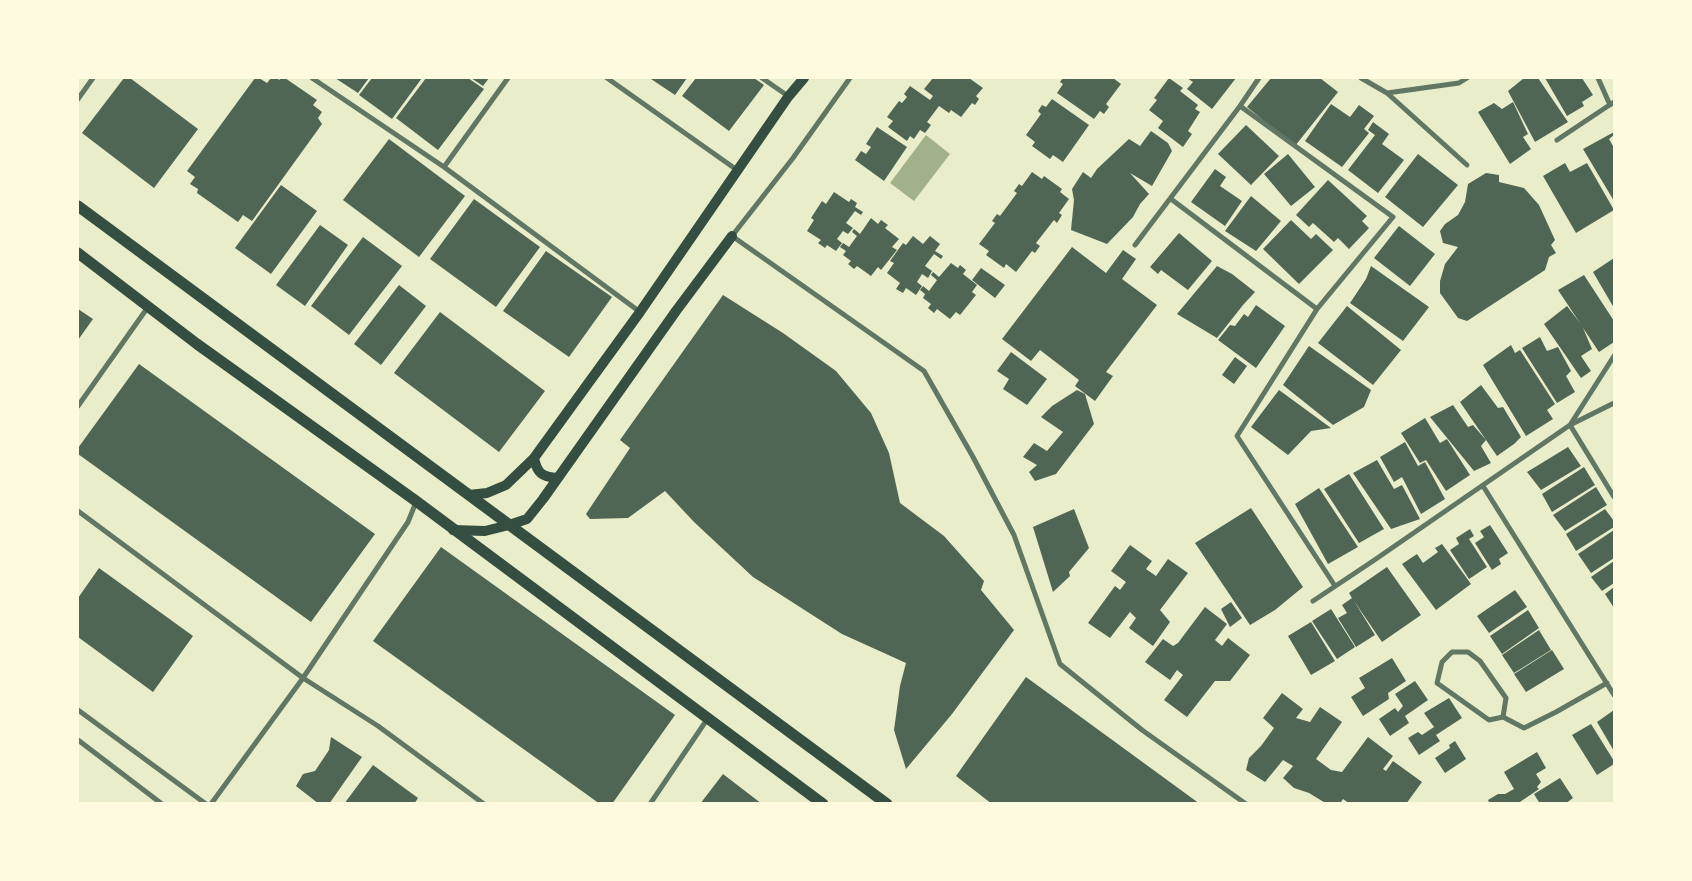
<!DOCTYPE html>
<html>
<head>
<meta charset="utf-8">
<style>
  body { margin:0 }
  #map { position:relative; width:1692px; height:881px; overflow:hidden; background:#e9edc9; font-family:Poppins,sans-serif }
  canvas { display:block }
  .frame { position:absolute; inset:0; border:79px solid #fefae0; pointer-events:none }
</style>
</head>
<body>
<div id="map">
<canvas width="1692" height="881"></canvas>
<div class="frame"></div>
</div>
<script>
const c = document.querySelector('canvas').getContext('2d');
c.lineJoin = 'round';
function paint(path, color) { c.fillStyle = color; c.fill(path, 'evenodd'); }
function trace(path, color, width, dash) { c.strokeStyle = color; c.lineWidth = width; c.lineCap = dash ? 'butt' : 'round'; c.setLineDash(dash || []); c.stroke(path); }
paint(new Path2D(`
  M926 135 950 154 914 201 890 183Z`), '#a3b18a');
paint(new Path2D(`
  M124 78H130L198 129 154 188 82 133Z
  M255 78H259L267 83 271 78H277L279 80 281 78H285L317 100 313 105 322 112 318 118 322 124 252 221 243 215 238 222 197 193 198 189 190 184 195 177 187 171Z
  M335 78H369L358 93Z
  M372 78H422L392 119 359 95Z
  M426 78H468L484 89 438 150 396 118Z
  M471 78H489L483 86Z
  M652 78H687L675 95 651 79Z
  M696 78H754L764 85 729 131 682 96Z
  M933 78H969L983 88 976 96 979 99 975 105 972 103 961 117 951 110 949 113 939 106 927 122 931 125 925 133 920 130 914 139 910 136 907 141 888 127 893 121 887 117 899 101 902 103 907 97 904 94 910 86 930 100 933 96 924 89Z
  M1063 78H1113L1121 84 1106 104 1109 107 1104 114 1100 111 1094 119 1057 93 1063 84 1060 82Z
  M1169 78 1183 88 1180 91 1198 105 1195 109 1200 112 1188 131 1192 134 1183 147 1158 128 1163 121 1149 110 1157 100 1154 98Z
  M1187 78H1236L1212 109 1187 89 1193 82Z
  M1271 78H1320L1338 92 1295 146 1247 107Z
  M1524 78H1538L1568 122 1535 142 1508 91Z
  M1545 78H1582L1593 95 1582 102 1584 106 1567 116Z
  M1052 99 1089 125 1063 162 1053 155 1050 159 1032 146 1035 142 1026 135 1041 114 1038 111 1042 105 1046 107Z
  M1513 102 1528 134 1523 137 1531 149 1510 164 1478 112 1494 103 1502 109Z
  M1331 104 1350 117 1359 105 1374 116 1364 129 1369 133 1342 167 1305 141Z
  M1373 122 1389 134 1382 144 1404 160 1378 193 1348 170 1375 135 1368 130Z
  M1246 125 1279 156 1251 185 1218 154Z
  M877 127 907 147 884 181 855 160 861 151 866 154 871 147 866 144Z
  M1151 131 1168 143 1172 151 1152 186 1130 173 1149 194 1140 204 1133 217 1107 244 1071 230 1074 200 1072 189 1083 172 1091 178 1097 169 1129 139 1140 146Z
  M1614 132V135L1609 139 1613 146 1614 144V201L1583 149Z
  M389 139 465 196 419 257 343 200Z
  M1288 154 1315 187 1291 206 1264 174Z
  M1418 154 1458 185 1423 227 1385 197Z
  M1565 163 1570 172 1587 163 1614 210 1576 233 1543 176Z
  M1215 169 1226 177 1220 186 1242 201 1225 226 1191 202Z
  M1032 172 1042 179 1044 176 1062 189 1060 192 1069 199 1059 213 1062 215 1057 223 1054 220 1036 243 1040 246 1035 253 1032 251 1016 272 1006 264 1004 268 986 255 989 251 979 244 995 223 992 221 997 214 1000 216 1017 193 1014 191 1019 184 1022 186Z
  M1486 173 1499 175V182L1524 188 1539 205 1555 240 1551 245 1556 253 1549 257 1545 270 1467 321 1458 318 1440 293V281L1445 264 1458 247 1443 243 1440 231 1445 224 1458 215 1465 202 1468 184Z
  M1328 180 1367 216 1362 221 1369 228 1349 249 1338 238 1334 242 1313 223 1309 227 1296 215Z
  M281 185 317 211 271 274 235 248Z
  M834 192 849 202 851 199 857 203 855 207 863 212 861 215 855 211 846 223 853 228 848 234 843 231 837 239 842 243 836 251 827 245 825 248 818 243 821 240 807 231 814 220 811 218 822 201 826 204Z
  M1251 196 1281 221 1256 251 1225 231Z
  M474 199 540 247 496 307 430 259Z
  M871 218 878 224 881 220 888 225 885 228 899 239 892 247 897 250 881 270 878 267 871 276 857 266 854 269 848 264 851 261 843 255 846 251 840 247 843 243 849 247 857 236 852 232 854 229 860 234Z
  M1291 220 1311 239 1316 234 1333 250 1299 284 1263 249Z
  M320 225 348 245 305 306 276 285Z
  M1399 226 1435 254 1410 286 1374 258Z
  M1179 233 1212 261 1188 290 1161 270 1158 274 1150 267Z
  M913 236 923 244 930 236 940 244 935 251 943 256 941 259 934 254 925 266 932 271 928 278 922 274 917 282 922 286 916 295 906 288 903 293 896 289 900 283 887 273 894 263 890 261 903 243 906 245Z
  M363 237 402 266 349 335 311 306Z
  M1072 247 1106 273 1123 250 1136 259 1122 279 1157 305 1106 372 1113 376 1095 401 1075 386 1079 380 1040 350 1031 361 1002 339Z
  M546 251 612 297 569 357 503 311Z
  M1614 258V308L1593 272Z
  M951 263 958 268 960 265 966 270 963 274 977 285 972 292 976 295 960 315 956 312 950 319 937 309 934 313 928 308 931 304 923 298 925 294 920 290 923 286 929 291 937 280 931 275 933 272 939 277Z
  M1217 266 1232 274 1255 292 1243 305 1217 338 1177 314Z
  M1371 266 1429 307 1403 341 1350 303 1366 279Z
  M981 268 1005 285 995 298 972 280Z
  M1584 275 1614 321V342L1599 352 1583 328 1592 349 1581 356 1591 371 1581 378 1544 324 1567 306 1580 323 1558 290Z
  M399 285 426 306 381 365 354 344Z
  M723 295 783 333 836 371 871 413 889 453 900 503 944 536 984 581 981 590 1014 630 952 714 906 769 894 730 900 686 906 663 842 634 753 577 694 522 665 491 628 518 590 519 586 514 630 448 620 440Z
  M1256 305 1285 326 1256 368 1218 340 1230 325 1235 326 1244 314 1248 317Z
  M1347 306 1401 350 1373 385 1318 343Z
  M78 309 93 319 78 340Z
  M440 312 545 391 499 452 394 373Z
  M1540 337 1547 351 1558 347 1571 371 1566 376 1575 392 1557 403 1522 348Z
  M1511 345 1515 353 1520 350 1555 404 1547 410 1553 419 1526 436 1483 365Z
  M1309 346 1371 390 1364 407 1333 425 1283 385Z
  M1011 352 1047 379 1027 405 1003 389 1009 379 997 371Z
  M1235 357 1247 366 1234 384 1222 375Z
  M139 364 375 534 311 622 78 454V448Z
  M1481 385 1498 408 1503 407 1521 437 1514 444 1497 456 1460 402Z
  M1077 390 1085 394 1094 424 1056 474 1035 481 1029 472 1037 465 1023 457 1034 443 1047 451 1063 432 1041 417 1052 406Z
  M1279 390 1331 428 1311 431 1288 455 1251 427Z
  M1453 405 1468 427 1473 425 1486 440 1481 446 1491 463 1474 471 1430 417Z
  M1425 418 1440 443 1447 439 1470 475 1446 491 1426 460 1420 463 1401 433Z
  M1405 442 1418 466 1425 462 1445 499 1421 514 1402 477 1394 482 1380 457Z
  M1568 447 1581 466 1541 490 1527 472Z
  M1377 460 1394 489 1402 485 1420 519 1391 529 1353 473Z
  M1584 467 1595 485 1552 512 1542 494Z
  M1349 474 1384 529 1359 543 1324 489Z
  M1596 487 1607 505 1565 531 1553 515Z
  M1319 488 1358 547 1328 564 1295 504Z
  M1251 508 1303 587 1275 610 1250 625 1195 543Z
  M1074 509 1089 548 1069 572 1070 576 1053 592 1033 527Z
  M1605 509 1614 521V527L1576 551 1566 534Z
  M1490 525 1508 553 1499 559 1501 564 1492 570 1475 543 1484 537 1480 531Z
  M1470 529 1474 536 1469 539 1487 567 1469 579 1450 550 1459 544 1456 538Z
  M1614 530V558L1591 573 1578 554Z
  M1442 544 1471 584 1436 610 1402 564 1417 554 1423 563 1438 552 1435 548Z
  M1130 545 1152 561 1146 569 1156 576 1168 559 1188 573 1160 610 1170 622 1153 646 1129 628 1136 618 1130 612 1110 638 1088 623 1115 586 1120 590 1126 582 1111 571Z
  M441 547 675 715 612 804H600L373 641Z
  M1614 561V583L1602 591 1591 577Z
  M1387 567 1421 615 1382 642 1354 601 1375 635 1356 647 1338 618 1347 613 1342 605 1352 598 1349 593Z
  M99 568 193 636 153 692 78 637V598Z
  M1614 587V608L1605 594Z
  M1515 590 1527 607 1489 633 1477 616Z
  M1231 602 1242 618 1230 627 1221 609Z
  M1205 607 1227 624 1215 640 1222 646 1228 638 1250 655 1230 681H1215L1187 717 1164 700 1183 675 1177 670 1170 680 1145 662 1163 639 1173 646 1178 643Z
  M1331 609 1355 647 1337 659 1312 621Z
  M1528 610 1539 628 1502 654 1490 636Z
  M1311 622 1335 661 1311 675 1288 636Z
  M1539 630 1551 650 1514 673 1502 655Z
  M1552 650 1564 669 1526 692 1514 674Z
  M1392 658 1406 681 1388 693 1389 699 1363 716 1351 697 1365 688 1359 678Z
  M1026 677 1200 804H992L956 776Z
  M1415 681 1428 700 1405 716 1409 723 1390 736 1379 719 1395 708 1398 712 1403 706 1395 694Z
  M1282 693 1303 709 1296 718 1310 722 1320 707 1342 722 1316 759 1331 770 1342 772 1368 737 1393 756 1383 769 1386 771 1393 761 1422 782 1406 804H1350L1343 799 1340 804H1327L1309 793 1294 788 1283 778 1293 766 1283 760 1265 782 1246 770 1249 758 1261 746 1274 728 1263 718Z
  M1449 698 1462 718 1436 735 1440 741 1419 755 1408 738 1418 732 1422 735 1434 727 1424 713Z
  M1614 710V751L1597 722Z
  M1591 724 1614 761V764L1597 775 1572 735Z
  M331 737 362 757 329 804H319L296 786 303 774 315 771 329 750Z
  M1455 741 1466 759 1445 773 1435 758 1450 748 1449 745Z
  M1537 752 1546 768 1536 774 1541 782 1537 787 1539 789 1517 804H1490L1488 800 1498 794H1505L1514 789 1504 772Z
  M373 765 418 798 414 804H344Z
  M723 774 762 804H700Z
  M1560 778 1573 798 1565 804H1540L1534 794Z`), '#4f6655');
trace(new Path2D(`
  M312 78 444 167 640 312
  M607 78 737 170
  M762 78 788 96
  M850 78 793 158 732 236 924 371 973 457 1014 535 1060 664 1142 730 1246 804
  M1361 78 1387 93 1459 83 1467 78
  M1598 78 1610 105
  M1387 93 1467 165
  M78 99 93 78
  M1240 106 1393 217 1317 309 1237 436 1335 586
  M1557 140 1614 102
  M444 167 508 78
  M1171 199 1317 309
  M1135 245 1240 106 1259 78
  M1614 403 1570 425 1614 497
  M78 406 148 307
  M1483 486 1614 695
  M78 511 303 678 378 726 484 804
  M1313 601 1373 561 1570 425 1614 356
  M78 710 206 804
  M1503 717 1506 698 1480 661 1468 652H1452L1442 662 1437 683 1489 720 1503 717 1524 728 1556 712 1607 683
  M78 740 162 804
  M211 804 303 678 408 522 416 502
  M650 804 708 718`), '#617663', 5);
trace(new Path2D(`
  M534 458C537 473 542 477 557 478
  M469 495 487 493 506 485 534 458 640 312 788 97 804 78
  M453 530 485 531 509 525 527 519 543 499 676 311 732 236`), '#344e41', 10);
trace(new Path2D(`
  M78 206 887 804
  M78 253 197 344 416 501 823 804`), '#344e41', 11);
</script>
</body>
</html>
